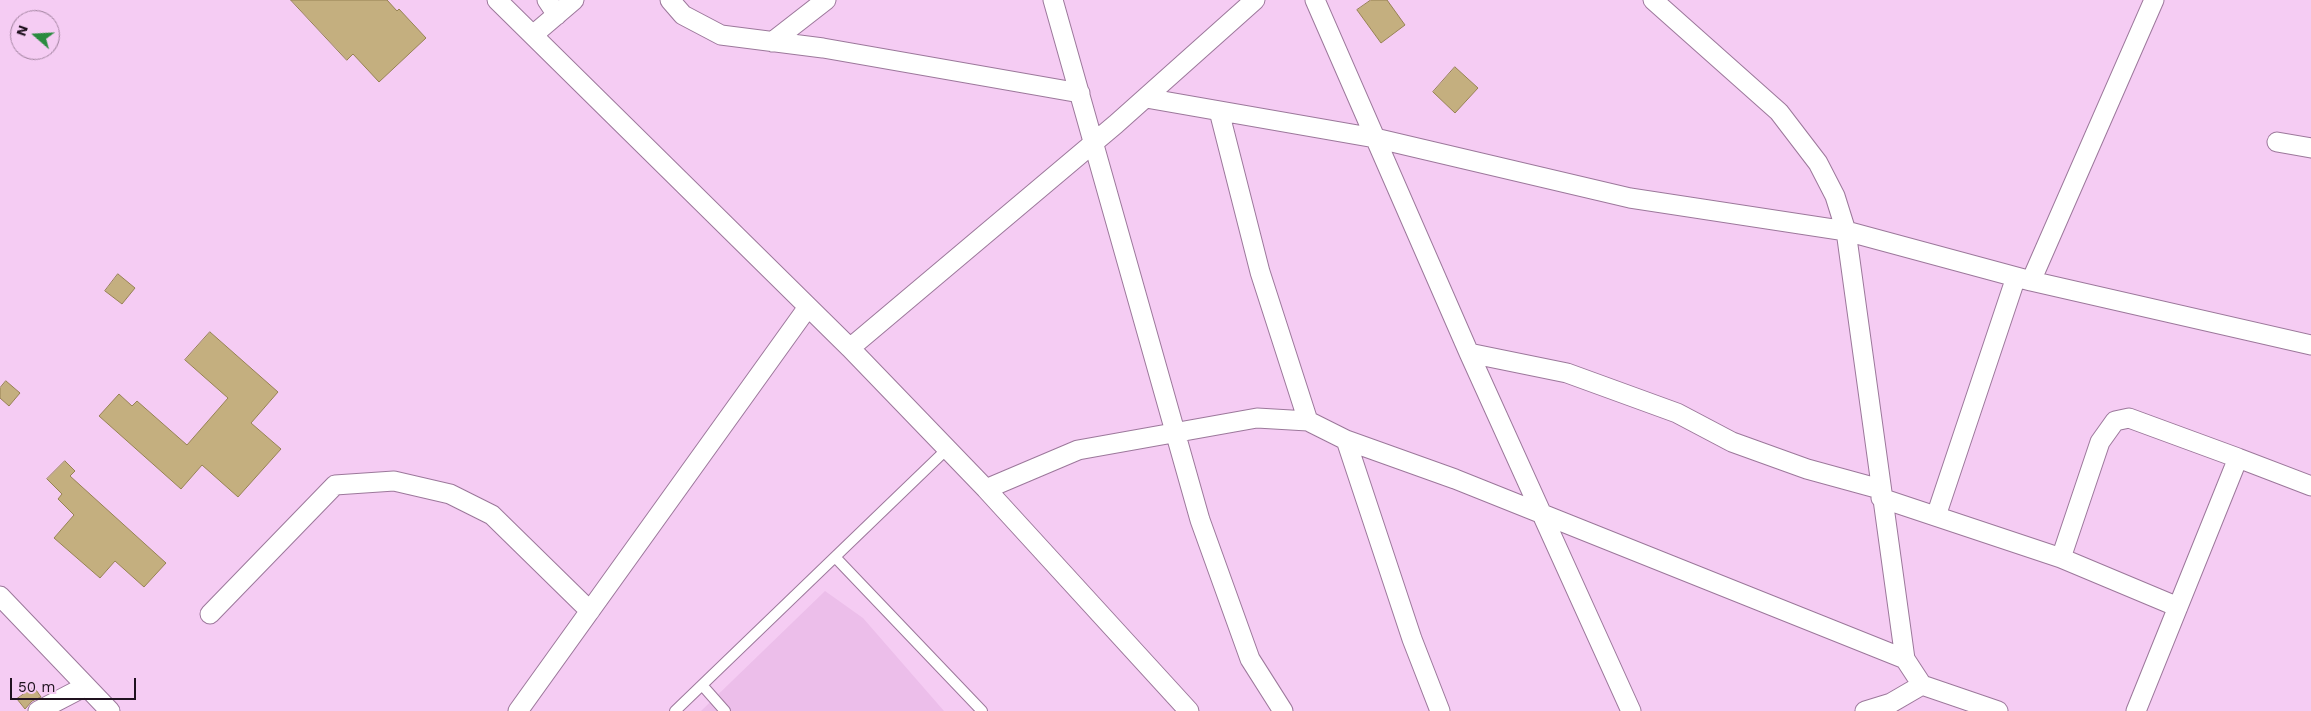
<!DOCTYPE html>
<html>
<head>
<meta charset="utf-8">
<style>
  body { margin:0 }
  #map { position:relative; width:2311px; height:711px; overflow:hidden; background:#f5ccf3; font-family:"Work Sans",sans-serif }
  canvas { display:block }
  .north { position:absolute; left:10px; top:10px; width:50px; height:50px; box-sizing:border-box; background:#f5ccf3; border:1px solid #a0829e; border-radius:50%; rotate:289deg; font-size:14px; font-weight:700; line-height:20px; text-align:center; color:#20121f }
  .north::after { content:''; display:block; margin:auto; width:18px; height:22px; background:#2a8b3f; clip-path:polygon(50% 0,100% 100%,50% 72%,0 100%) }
  .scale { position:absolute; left:10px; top:678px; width:126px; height:22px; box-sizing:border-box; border:2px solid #20121f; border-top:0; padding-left:6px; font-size:15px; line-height:18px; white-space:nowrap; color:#20121f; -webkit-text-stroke:4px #f5ccf3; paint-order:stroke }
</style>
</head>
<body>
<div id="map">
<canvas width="2311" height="711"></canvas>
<div class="north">N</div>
<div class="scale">50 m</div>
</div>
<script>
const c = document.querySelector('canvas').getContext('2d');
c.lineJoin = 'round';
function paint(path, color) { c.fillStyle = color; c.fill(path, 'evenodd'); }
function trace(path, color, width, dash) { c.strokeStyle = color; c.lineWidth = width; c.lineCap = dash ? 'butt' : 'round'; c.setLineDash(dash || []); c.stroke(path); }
paint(new Path2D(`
  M825 591 863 618 944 711H701Z`), '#ecbeea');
const building = new Path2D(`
  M291 0H387L397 11 399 9 426 38 379 82 353 54 347 60Z
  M1371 0H1387L1405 25 1381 43 1357 10Z
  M1455 67 1478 88 1455 113 1433 92Z
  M118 274 135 288 122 304 105 291Z
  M210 332 278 392 251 423 281 449 238 497 202 465 181 489 99 416 119 394 132 406 137 401 187 445 228 398 185 360Z
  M6 381 20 393 9 406 0 398V388Z
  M65 461 75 471 70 476 166 563 144 587 115 561 100 578 54 538 74 515 58 499 62 494 47 479Z
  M34 687 41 697 32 701 25 709 17 699Z`);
paint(building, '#c4af7f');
trace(building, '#968254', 1);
const lane = new Path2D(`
  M835 557 982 711
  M702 685 725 711
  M675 711 947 449`);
const street = new Path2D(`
  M497 0 850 348 986 489 1189 711
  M547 0 557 15
  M670 0 683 15 721 35 823 48 1080 93
  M1053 0 1200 520 1250 659 1283 711
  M1315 0 1469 353 1631 711
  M1653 0 1779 112 1818 163 1835 196 1846 231 1905 659 1922 685 1998 711
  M533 35 574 0
  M772 42 826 0
  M1146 98 1375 138 1630 198 1846 231 2031 281 2311 345
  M1219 111 1260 272 1308 421
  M2277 142 2311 148
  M2031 281 2154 0
  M850 348 1116 124 1255 0
  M1469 353 1567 373 1677 413 1732 442 1807 469 1880 489
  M1346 440 1412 639 1440 711
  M986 489 1078 450 1257 418 1308 421 1346 440 1455 479 1905 659
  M1881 498 2061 558 2178 607
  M1936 516 2016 277
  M2061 558 2100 442 2115 421 2129 418 2238 458
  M0 596 110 711
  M210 614 335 485 394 481 450 494 492 515 590 611
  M38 711 86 686
  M518 711 808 307
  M1865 711 1891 703 1922 685
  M2136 711 2238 458 2311 486`);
trace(lane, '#9c789b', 12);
trace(street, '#9c789b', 21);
trace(lane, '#fff', 10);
trace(street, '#fff', 19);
</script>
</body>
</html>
